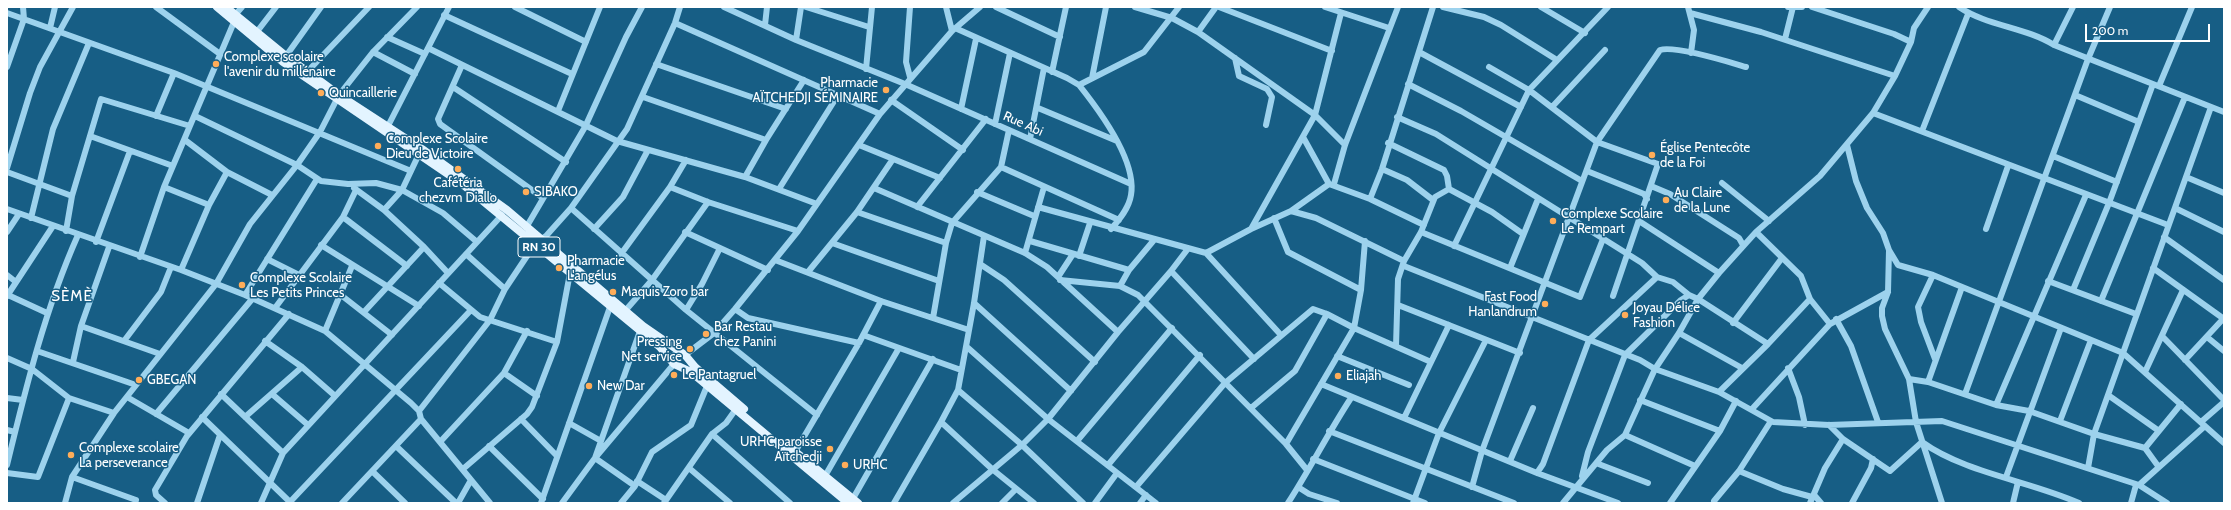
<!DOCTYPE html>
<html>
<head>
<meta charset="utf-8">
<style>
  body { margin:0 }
  #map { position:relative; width:2231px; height:510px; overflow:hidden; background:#175e85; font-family:Cabin,sans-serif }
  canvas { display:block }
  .frame { position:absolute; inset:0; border:8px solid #fff; pointer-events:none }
  .scale { position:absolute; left:2085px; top:24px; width:125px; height:18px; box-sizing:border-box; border:2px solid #fff; border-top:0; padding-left:5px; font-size:12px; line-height:14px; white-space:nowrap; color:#fff; -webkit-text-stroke:3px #175e85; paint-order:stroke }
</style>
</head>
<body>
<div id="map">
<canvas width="2231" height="510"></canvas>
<div class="frame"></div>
<div class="scale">200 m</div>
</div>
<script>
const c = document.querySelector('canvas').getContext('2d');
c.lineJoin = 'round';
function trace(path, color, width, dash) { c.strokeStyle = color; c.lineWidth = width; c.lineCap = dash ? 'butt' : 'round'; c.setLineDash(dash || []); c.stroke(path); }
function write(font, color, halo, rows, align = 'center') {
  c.font = font + ' Cabin,sans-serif'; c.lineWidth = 3; c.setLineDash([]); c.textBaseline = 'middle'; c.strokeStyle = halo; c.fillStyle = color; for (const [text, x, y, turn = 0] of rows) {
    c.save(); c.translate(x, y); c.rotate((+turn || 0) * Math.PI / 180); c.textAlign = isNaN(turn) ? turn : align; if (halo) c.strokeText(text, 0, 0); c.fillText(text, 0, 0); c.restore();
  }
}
trace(new Path2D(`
  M156 7 220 54
  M515 7 586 42
  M724 7 796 40 905 84 1131 184
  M806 7 869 27
  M910 7 906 62 910 77
  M946 7 952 31
  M996 7 1060 37
  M1135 7 1172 18 1198 32 1315 115 1345 145
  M1219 7 1332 51
  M1325 7 1389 28
  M1443 7 1484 17 1501 25 1557 60
  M1541 7 1585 33
  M1688 7 1694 30 1691 53
  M1788 7H1802
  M1812 7 1894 34 1911 42
  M1959 7C1987 26 2025 27 2054 45L2224 112
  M7 13 174 73 411 171
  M1690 13 1761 32 1895 76
  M235 15 242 7
  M444 15 572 74
  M675 23 880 114
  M765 25 767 7
  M50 28 55 7
  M955 28 1067 78 1079 85 1144 52 1179 7
  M1198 32 1216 7
  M256 33 276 7
  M387 37 425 54
  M1785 39 1793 7
  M796 40 801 7
  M2054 45 2073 7
  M428 48 617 141 745 177 817 204
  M373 52 415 74
  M1419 52 1521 107
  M286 56 321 7
  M1235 58 1239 76 1267 89 1272 97 1266 125
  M656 64 786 109
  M462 65 438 119 440 124 543 198
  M7 67 24 19 23 7
  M1489 67 1529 90 1597 142 1658 164 1613 296
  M866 69 872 7
  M307 72 369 7
  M1052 72 1066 7
  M1092 78 1106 7
  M1408 84 1461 111 1582 181
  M1079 85C1099 110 1137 161 1131 195 1129 208 1120 219 1111 229
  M2159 86 2192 7
  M453 87 566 162
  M2075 95 2139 122
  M643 97 766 140
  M891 100 963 150
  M1552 107 1605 50
  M1038 108 1117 141
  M961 109 976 39
  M558 111 600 7
  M1873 113 2168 225
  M156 116 174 73
  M195 116 297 165 321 181 348 184 376 183 402 190 443 213 477 242
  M1397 117 1436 134 1642 263 1657 277 1673 282 1689 295 1698 299 1768 344
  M995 124 1010 53
  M388 126 449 7
  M1922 131 1968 14
  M90 136 173 166
  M1303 137 1329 184
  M1030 139 1044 68
  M185 140 227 172 272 195
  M1388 143 1444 170 1447 176 1449 189
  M859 145 940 178
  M1847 145 1856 181 1867 208 1883 233 1889 250 1888 292 1882 308V316L1885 329 1909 379 1916 422 1942 503
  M2053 156 2117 182
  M1001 167 1119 220
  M7 168 30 93 40 67 73 7
  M1382 169 1407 180 1433 200
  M1587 171 1644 194 1647 199
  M7 172 72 196
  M745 177 766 140 804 80
  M2186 177 2224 193
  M1722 183 1769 221
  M1334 184 1345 145 1398 7
  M1651 186 1670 194 1739 238 1743 245
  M164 187 209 205
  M670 187 708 202 798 231
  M354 188 384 210 424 247 448 273
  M874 188 1025 253 1047 267 1118 332
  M779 189 838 95
  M977 192 1034 216
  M1370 199 1382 169 1433 7
  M917 207 986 119
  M1038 207 1206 253 1280 334
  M571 208 686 310 817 415
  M2175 208 2224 232
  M7 209 181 270 245 295 325 331 411 403 419 411 421 419 490 503
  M384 210 402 190 419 154
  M1291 211 1316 218 1404 261
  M857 212 946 243
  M343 217 407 266
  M31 218 53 129 89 43
  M1274 218 1288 252 1361 290
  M1639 221 1719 273
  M527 226 585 127 626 37 642 7
  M594 229 623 197 648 150
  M1251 229 1315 115 1341 13
  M1986 229 2008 166
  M66 231 72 196 101 99 190 126
  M7 232 19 214
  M685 232 768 270
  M1421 232 1580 297 1603 239
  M1756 232 1801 276 1810 299 1830 324
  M2164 237 2224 280
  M1030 241 1129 270
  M96 242 130 151
  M832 243 939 281
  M321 245 419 306
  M1454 246 1529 90 1608 7
  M1889 250 1898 265 1933 275 2123 353 2224 443
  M1025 253 1044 187
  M1206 253 1251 229 1291 211 1329 184 1370 199 1424 225
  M466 254 505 289
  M621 254 670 187 686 160
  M1079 256 1090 223
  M140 257 164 187 234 22
  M267 259 299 275
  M775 260 881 301 969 330
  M980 264 1004 280 1095 362
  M1404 266 1640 360 1655 369 1719 392 1773 422 1829 425 1942 421 2139 485 2167 503
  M1510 268 1538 199
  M2153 268 2224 319
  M181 270 209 205 227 172
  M1171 271 1254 359
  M808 272 857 212 893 159
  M7 275 16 282
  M1933 275 1918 307 1921 322 1935 359
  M1058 277 1073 254
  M1060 280 1120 286 1138 295 1286 444 1307 470
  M2048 281 2136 314
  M439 283 480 317 557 342
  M1120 286 1129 270 1154 240
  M2073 290 2109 203 2153 84
  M8 295 47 313
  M245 295 317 179
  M341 295 392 335
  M7 296 53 226
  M2101 301 2185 97
  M974 303 1071 391
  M1398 305 1520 353
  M275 308 343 217 356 190
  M735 309 748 318 859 343
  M686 310 702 284 720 248
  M625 311 652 280 708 202
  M364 312 424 247
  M933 318 946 243 952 223 1001 167 1009 130
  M1836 319 1851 346 1878 422
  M1733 323 1782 258
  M81 326 160 354
  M325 331 352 266
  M1679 333 1742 368
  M863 335 961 370
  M2162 336 2224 400
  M2207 337 2224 351
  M124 341 161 292 171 267
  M265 341 302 367 334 395
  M1396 346 1398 279 1404 261 1421 232 1435 197 1449 189 1492 212 1523 234
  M967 347 1048 419 1156 503
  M37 351 136 385
  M1337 356 1409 385
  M7 358 32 369 69 398 114 413
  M2185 360 2223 319
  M73 362 81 326 109 247
  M1788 368 1799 397 1805 425
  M2145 372 2183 290
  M504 373 537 396
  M1909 379 1928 382 1996 405 2029 411 2094 434 2145 448 2158 466
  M1928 382 1962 287
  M1321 384 1537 473 1618 503
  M958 390 1022 445 1083 503
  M1719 392 1768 344 1810 299
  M221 394 283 453
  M272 394 308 425
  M1965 394 2088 59 2110 7
  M2108 395 2159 431
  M127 397 189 433
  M7 398 23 400
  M1640 400 1720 431
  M1996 405 2086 195
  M1251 408 1295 371 1327 314
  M1752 409 1830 324 1888 292
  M419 411 490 320 505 289 535 244 546 236 571 208 627 129 675 23 680 7
  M156 414 253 298
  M202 417 291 503
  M245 417 302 367
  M1404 418 1449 325
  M521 419 557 456
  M2060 421 2091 340
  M941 422 992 469 1034 503
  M2201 422 2224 402
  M569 423 601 441
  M1829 425 1843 439 1890 471 1922 442C1965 473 2030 481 2079 503
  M7 430 15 432
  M1329 431 1514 503
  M712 434 790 503
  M1625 435 1695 466
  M1077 441 1172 328
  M440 442 504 373 527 331
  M1286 444 1354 328 1361 290 1365 241
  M396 446 456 503
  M489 446 543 499
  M2145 448 2181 404
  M795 452 859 343 881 301
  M1313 459 1425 503
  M1510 461 1533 408
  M1596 463 1648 483
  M7 465C26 387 45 309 78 235
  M1108 465 1200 355
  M689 468 730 503
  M2088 468 2094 434 2211 107
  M463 469 527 414 532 407 557 342 570 273
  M372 471 405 503
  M1739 471 1783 489 1812 497
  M7 473 38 477 69 398
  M1537 473 1543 464 1589 340 1657 277
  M825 476 899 348
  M1582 476 1588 452 1625 355 1681 300 1689 295
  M72 477 136 500 135 503
  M2006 477 2061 328
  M637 481 666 500
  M2139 485 2205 426
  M635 486 595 458 640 331
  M1136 487 1225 383 1313 309 1327 314 1354 328 1431 362
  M1298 487 1309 494 1337 503
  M1472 487 1482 451 1597 142 1660 50C1675 45 1729 62 1746 67
  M1815 496 1821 503
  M1714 501 1739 471 1771 421
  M290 502 471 310
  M851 502 933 359
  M65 503 72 477 114 413 216 284 250 224 297 165 320 132 339 95 373 52 417 7
  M165 503 156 495 155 490 187 436 289 314
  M197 503 220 435
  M261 503 283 453 502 215
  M342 503 421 419
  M458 503 471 480
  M541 503 610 307
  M562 503 595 458 674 364 673 359 675 354 680 353 685 355 714 333 735 309 798 231 880 114 952 31 980 7
  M621 503 635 486 652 452 691 425 707 386
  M664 503 712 434 726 423 736 409
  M894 503 941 422 958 390 974 303 984 236
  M953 503 1022 445 1048 419 1118 332 1171 271 1187 250
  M1002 503 1016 489
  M1095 503 1117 473
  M1140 503 1146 495
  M1288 503C1310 469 1328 433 1351 398
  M1413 503 1439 433 1486 340
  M1563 503 1607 450 1625 435 1655 369 1679 333 1698 299 1719 273 1756 232 1820 176 1873 113 1895 76 1911 42 1914 28 1928 7
  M1670 503 1720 431 1736 401
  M1810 503 1825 468 1843 439
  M1852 503 1871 468 1873 459
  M2013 503 2018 482
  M2131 503 2136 485`), '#9dd2ed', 6);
trace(new Path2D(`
  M217 7 283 62 461 183 660 347 674 364 691 372 848 503
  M226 7 286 56 339 95 422 149 507 210 643 326 685 355 695 367 744 409
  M792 449 858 503`), '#e3f4ff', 8);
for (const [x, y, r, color] of [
  [216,64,4,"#ffad59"],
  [886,90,4,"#ffad59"],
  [321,93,4,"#ffad59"],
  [378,146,4,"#ffad59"],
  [1652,155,4,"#ffad59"],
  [458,169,4,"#ffad59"],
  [526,192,4,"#ffad59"],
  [1666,200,4,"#ffad59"],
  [1553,221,4,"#ffad59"],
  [559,268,4,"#ffad59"],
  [242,285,4,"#ffad59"],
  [613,292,4,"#ffad59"],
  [1545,304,4,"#ffad59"],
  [1625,315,4,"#ffad59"],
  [706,334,4,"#ffad59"],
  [690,349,4,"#ffad59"],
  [674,375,4,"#ffad59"],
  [1338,376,4,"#ffad59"],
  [139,380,4,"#ffad59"],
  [589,386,4,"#ffad59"],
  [830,449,4,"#ffad59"],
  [71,455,4,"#ffad59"],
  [845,465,4,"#ffad59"]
]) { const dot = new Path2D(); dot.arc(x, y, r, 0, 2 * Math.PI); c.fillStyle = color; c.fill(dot); trace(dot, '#175e85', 1.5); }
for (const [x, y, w] of [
  [539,247,42]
]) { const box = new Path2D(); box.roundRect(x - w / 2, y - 10, w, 20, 3); c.fillStyle = '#175e85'; c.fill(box); trace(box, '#fff', 1); }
write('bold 12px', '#fff', null, [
  ["RN 30",539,247]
]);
write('13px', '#fff', '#175e85', [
  ["Complexe scolaire",224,57],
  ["l'avenir du millénaire",224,72],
  ["Pharmacie",878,83,"right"],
  ["AÏTCHEDJI SÉMINAIRE",878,98,"right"],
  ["Quincaillerie",329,93],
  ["Complexe Scolaire",386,139],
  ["Dieu de Victoire",386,154],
  ["Église Pentecôte",1660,148],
  ["de la Foi",1660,163],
  ["Cafétéria",458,183,"center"],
  ["chezvm Diallo",458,198,"center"],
  ["SIBAKO",534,192],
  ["Au Claire",1674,193],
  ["de la Lune",1674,208],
  ["Complexe Scolaire",1561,214],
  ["Le Rempart",1561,229],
  ["Pharmacie",567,261],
  ["L'angélus",567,276],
  ["Complexe Scolaire",250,278],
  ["Les Petits Princes",250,293],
  ["Maquis Zoro bar",621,292],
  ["Fast Food",1537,297,"right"],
  ["Hanlandrum",1537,312,"right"],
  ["Joyau Délice",1633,308],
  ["Fashion",1633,323],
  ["Bar Restau",714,327],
  ["chez Panini",714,342],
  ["Pressing",682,342,"right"],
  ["Net service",682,357,"right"],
  ["Le Pantagruel",682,375],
  ["Eliajah",1346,376],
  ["GBEGAN",147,380],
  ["New Dar",597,386],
  ["URHC paroisse",822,442,"right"],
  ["Aïtchedji",822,457,"right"],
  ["Complexe scolaire",79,448],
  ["La perseverance",79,463],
  ["URHC",853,465]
], 'left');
write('13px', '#fff', '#175e85', [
  ["Rue Abi",1023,124,24]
]);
c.letterSpacing = '1px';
write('15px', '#fff', '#175e85', [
  ["SÈMÈ",72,297]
]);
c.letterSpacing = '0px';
</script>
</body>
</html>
